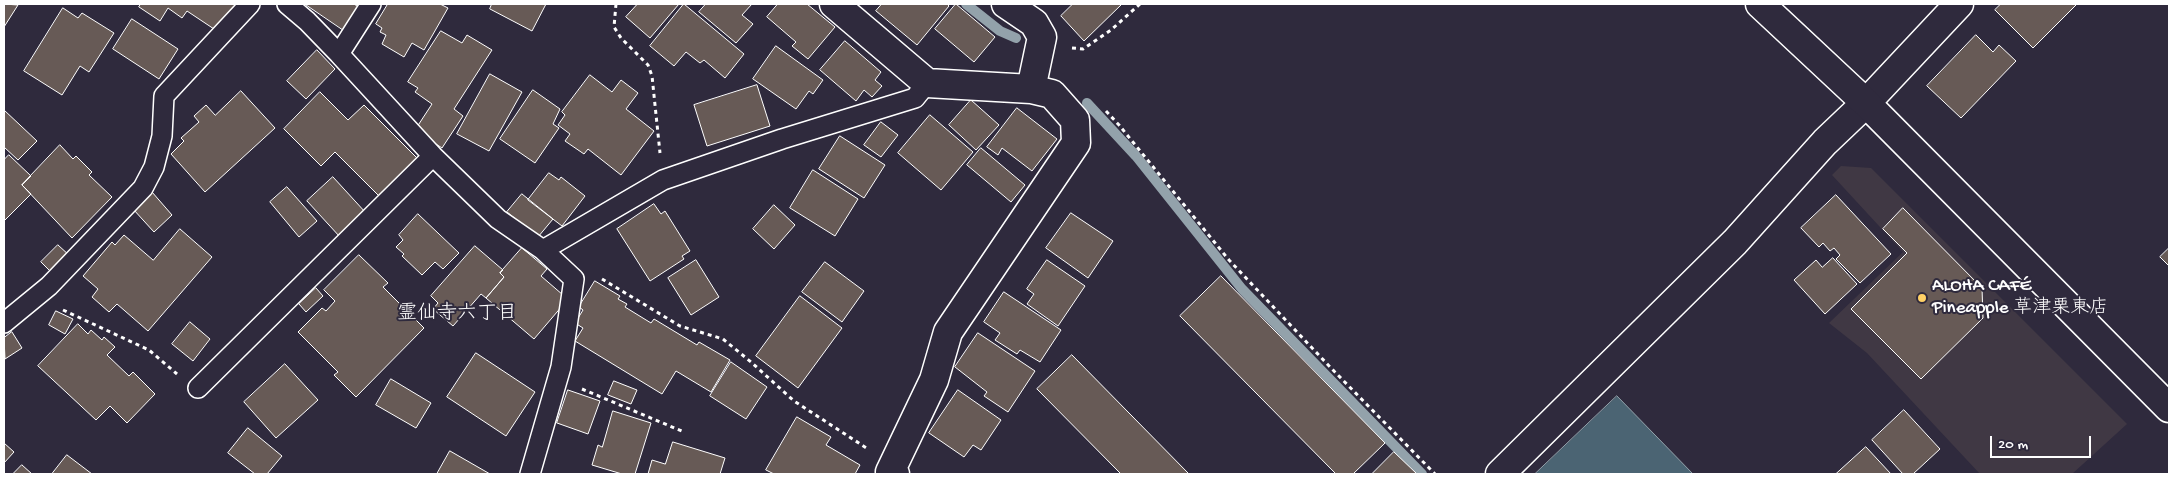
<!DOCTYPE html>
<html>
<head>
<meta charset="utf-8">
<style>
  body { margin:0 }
  #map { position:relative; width:2173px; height:478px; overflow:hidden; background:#2f2a3d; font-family:"Gochi Hand",sans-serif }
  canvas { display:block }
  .frame { position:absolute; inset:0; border:5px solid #fff; pointer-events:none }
  .scale { position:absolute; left:1990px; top:436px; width:101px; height:22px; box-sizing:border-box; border:2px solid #fff; border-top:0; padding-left:6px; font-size:15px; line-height:18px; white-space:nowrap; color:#fff; -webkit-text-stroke:4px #2f2a3d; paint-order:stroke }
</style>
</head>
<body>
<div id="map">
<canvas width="2173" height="478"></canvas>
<div class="frame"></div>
<div class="scale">20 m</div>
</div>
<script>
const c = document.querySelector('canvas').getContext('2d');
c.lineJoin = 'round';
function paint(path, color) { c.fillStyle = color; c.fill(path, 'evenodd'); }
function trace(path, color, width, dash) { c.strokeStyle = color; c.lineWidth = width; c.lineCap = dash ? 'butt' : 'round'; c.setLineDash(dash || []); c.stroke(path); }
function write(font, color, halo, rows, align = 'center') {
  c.font = font + ' "Gochi Hand","Klee One",sans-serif'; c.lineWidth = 4; c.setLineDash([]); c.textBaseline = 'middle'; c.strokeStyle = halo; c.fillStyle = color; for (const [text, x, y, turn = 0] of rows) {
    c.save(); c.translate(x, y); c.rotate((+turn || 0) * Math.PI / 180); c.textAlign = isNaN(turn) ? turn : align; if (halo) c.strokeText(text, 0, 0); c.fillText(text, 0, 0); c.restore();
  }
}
paint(new Path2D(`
  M1841 166 1871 168 2127 424 2072 474H1980L1867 353 1829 323 1903 252 1832 175Z`), '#403844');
const water = new Path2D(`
  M1617 396 1693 474H1535Z`);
paint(water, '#4b6473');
trace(water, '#93a2ab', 1);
trace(new Path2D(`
  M966 4 1000 31 1016 38
  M1087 103 1136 156 1242 289 1422 474`), '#93a2ab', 10);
const building = new Path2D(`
  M4 4 18 5 4 27Z
  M141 4H240L220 33 187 11 182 18 168 8 160 21 139 7Z
  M305 4H354L360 8 345 31Z
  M388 4H440L448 8 424 50 412 43 404 57 382 44 386 35 380 32 382 28 376 24Z
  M492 4H546L532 31 490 9Z
  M637 4H636H679L650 38 626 17Z
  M684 4 744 54 725 78 704 60 700 63 686 52 674 66 650 46Z
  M706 4H752L742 15 753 24 736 43 699 12Z
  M778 4H807L835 27 808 59 792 46 796 42 767 17Z
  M882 4H947L949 6 917 45 876 11Z
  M956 4 995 37 974 62 935 29Z
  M1073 4H1122L1084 41 1061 16Z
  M2001 4H2077L2033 48 1995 10Z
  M63 8 78 18 82 13 114 33 89 72 80 66 62 95 24 71Z
  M132 19 178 49 159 79 113 49Z
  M441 31 462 43 467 35 492 50 454 109 463 116 442 148 415 130 432 104 415 92 418 88 408 82Z
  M1976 35 1993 52 1999 45 2016 61 1961 118 1927 86Z
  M845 41 881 72 875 80 882 86 872 97 864 90 856 101 820 70Z
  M776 46 823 80 813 94 809 91 796 109 753 79Z
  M317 50 335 69 306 99 287 81Z
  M490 74 522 92 489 151 457 134Z
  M590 75 612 92 621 80 638 93 626 109 654 131 621 175 588 149 584 154 565 141 570 134 558 125 565 115 562 112Z
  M757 85 770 126 707 146 694 105Z
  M533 90 560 109 553 124 559 128 535 163 500 139Z
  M241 91 275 128 205 192 171 154 184 141 181 138 199 122 194 116 206 105 215 115Z
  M320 92 348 120 364 105 418 159 381 198 335 152 321 166 284 129Z
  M971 100 999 125 976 150 949 125Z
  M1017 108 1057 139 1032 171 1002 148 998 155 987 147Z
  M4 110 37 141 18 160 4 147Z
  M930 115 973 152 941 190 898 153Z
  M881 122 898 135 881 157 864 145Z
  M840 136 885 165 864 198 819 169Z
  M60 145 73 159 76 156 92 172 89 175 112 197 72 238 22 185Z
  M981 148 1025 185 1011 202 967 165Z
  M9 155 31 176 22 185 31 194 4 221V160Z
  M813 170 858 199 835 236 790 208Z
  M549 173 559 180 561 177 585 196 562 226 528 200Z
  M333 177 366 213 340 237 307 201Z
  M287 187 317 221 299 237 270 202Z
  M152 192 172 215 154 232 133 209Z
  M522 194 553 219 538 237 507 212Z
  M1836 195 1891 254 1860 283 1836 259 1840 255 1834 248 1830 251 1823 243 1819 247 1801 228Z
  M654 204 661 214 665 211 690 251 682 256 684 259 650 281 617 229Z
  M774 205 795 225 774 249 753 229Z
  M1903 208 1982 288 1983 318 1921 379 1851 309 1907 253 1883 229Z
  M1071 213 1113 241 1088 278 1046 248Z
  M418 214 459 253 443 269 435 262 422 275 402 256 404 254 396 247 403 240 399 235Z
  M180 229 212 257 148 331 117 304 109 312 92 297 98 289 83 276 112 242 115 245 124 235 153 260Z
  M58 245 70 256 53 274 41 262Z
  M475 246 503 270 500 273 504 277 486 298 481 294 453 326 433 309 438 303 431 296Z
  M522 248 547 269 541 276 563 295V305L534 339 486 298 504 277 500 273Z
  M2169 248V266L2160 257Z
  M359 255 388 283 383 287 424 328 356 397 334 375 338 372 298 332 322 308 326 311 335 301 324 290Z
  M1833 258 1857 284 1825 314 1794 280 1816 260 1822 267Z
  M696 260 719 297 691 315 668 278Z
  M1047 260 1085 286 1058 326 1027 304 1034 294 1027 289Z
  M825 262 864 291 842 322 802 292Z
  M1221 276 1385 443 1353 474H1336L1180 316Z
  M595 281 620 296 618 299 627 304 625 307 651 323 654 319 697 345 699 342 730 360 711 392 676 371 662 394 575 341 583 328 575 323 583 310 579 307Z
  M316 288 323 296 306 312 299 304Z
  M1004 292 1061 330 1040 362 1020 350 1017 354 995 340 1000 333 984 322Z
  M800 296 842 328 798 388 756 356Z
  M56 311 73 319 65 334 49 325Z
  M190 322 210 339 193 361 172 344Z
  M78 324 88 334 91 330 102 340 104 337 115 347 107 355 129 376 133 372 155 394 127 423 110 406 96 420 38 366Z
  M12 332 22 348 5 359 4 338Z
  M978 333 1035 371 1008 412 984 396 987 392 955 367Z
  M476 353 535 392 506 436 447 397Z
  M1072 355 1189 474H1121L1037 389Z
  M731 362 767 387 746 419 710 396Z
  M285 364 318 400 276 438 244 402Z
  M391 379 431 403 416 428 376 405Z
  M614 381 637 390 631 404 608 395Z
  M568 390 600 401 588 434 557 423Z
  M958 390 1001 420 981 450 973 445 964 457 929 433Z
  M1904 410 1940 449 1913 474H1903L1872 440Z
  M613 411 651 423 635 474H622L592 465 598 445 602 447Z
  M797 417 831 437 826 445 860 465 855 474H774L766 470Z
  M248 428 282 456 267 474H255L228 453Z
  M673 442 725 458 720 474H648L652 460 665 464Z
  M4 443 14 452 4 463Z
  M1866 447 1891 474H1836Z
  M450 451 490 474H437Z
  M1394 452 1417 474H1372Z
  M67 455 92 474H52Z
  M22 465 32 474H13Z`);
paint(building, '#675a56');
trace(building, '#fff', 1);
const service = new Path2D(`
  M287 4 307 21 339 54 433 156 498 219 543 250 574 279 561 367 530 474
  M339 54 371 4
  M543 250 663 180 782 139 915 98 927 83
  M4 323 49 286 143 188 154 167 162 136 164 96 250 4
  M198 388 433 156`);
const minor = new Path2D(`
  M834 4 927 83 1031 89 1052 94 1075 120 1076 143 948 332 934 380 890 472 895 474
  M1006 4 1034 23 1042 37 1031 89
  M1500 474 1735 242 1825 142 1866 103 1959 4`);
const tertiary = new Path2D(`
  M1760 4 1866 103 2169 408`);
trace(service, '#fff', 22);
trace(minor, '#fff', 31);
trace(tertiary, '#fff', 31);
trace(new Path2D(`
  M616 4 614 27 621 38 648 65 652 76 660 153
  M1072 48 1083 49 1111 30 1140 4
  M1106 111 1119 125 1229 260 1331 368 1435 474
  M602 279 680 326 723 339 751 362 794 401 868 449
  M63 310 149 350 177 374
  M582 389 684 432`), '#fff', 3, [4, 4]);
trace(service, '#2f2a3d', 19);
trace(minor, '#2f2a3d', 28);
trace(tertiary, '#2f2a3d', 28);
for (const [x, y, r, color] of [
  [1922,298,5,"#ffd166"]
]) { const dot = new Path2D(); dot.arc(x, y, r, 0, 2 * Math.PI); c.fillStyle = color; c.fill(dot); trace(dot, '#2f2a3d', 2); }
write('19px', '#fff', '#2f2a3d', [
  ["ALOHA CAFÉ",1932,287],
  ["Pineapple 草津栗東店",1932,309]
], 'left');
write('20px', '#fff', '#2f2a3d', [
  ["霊仙寺六丁目",457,315]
]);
</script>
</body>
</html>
